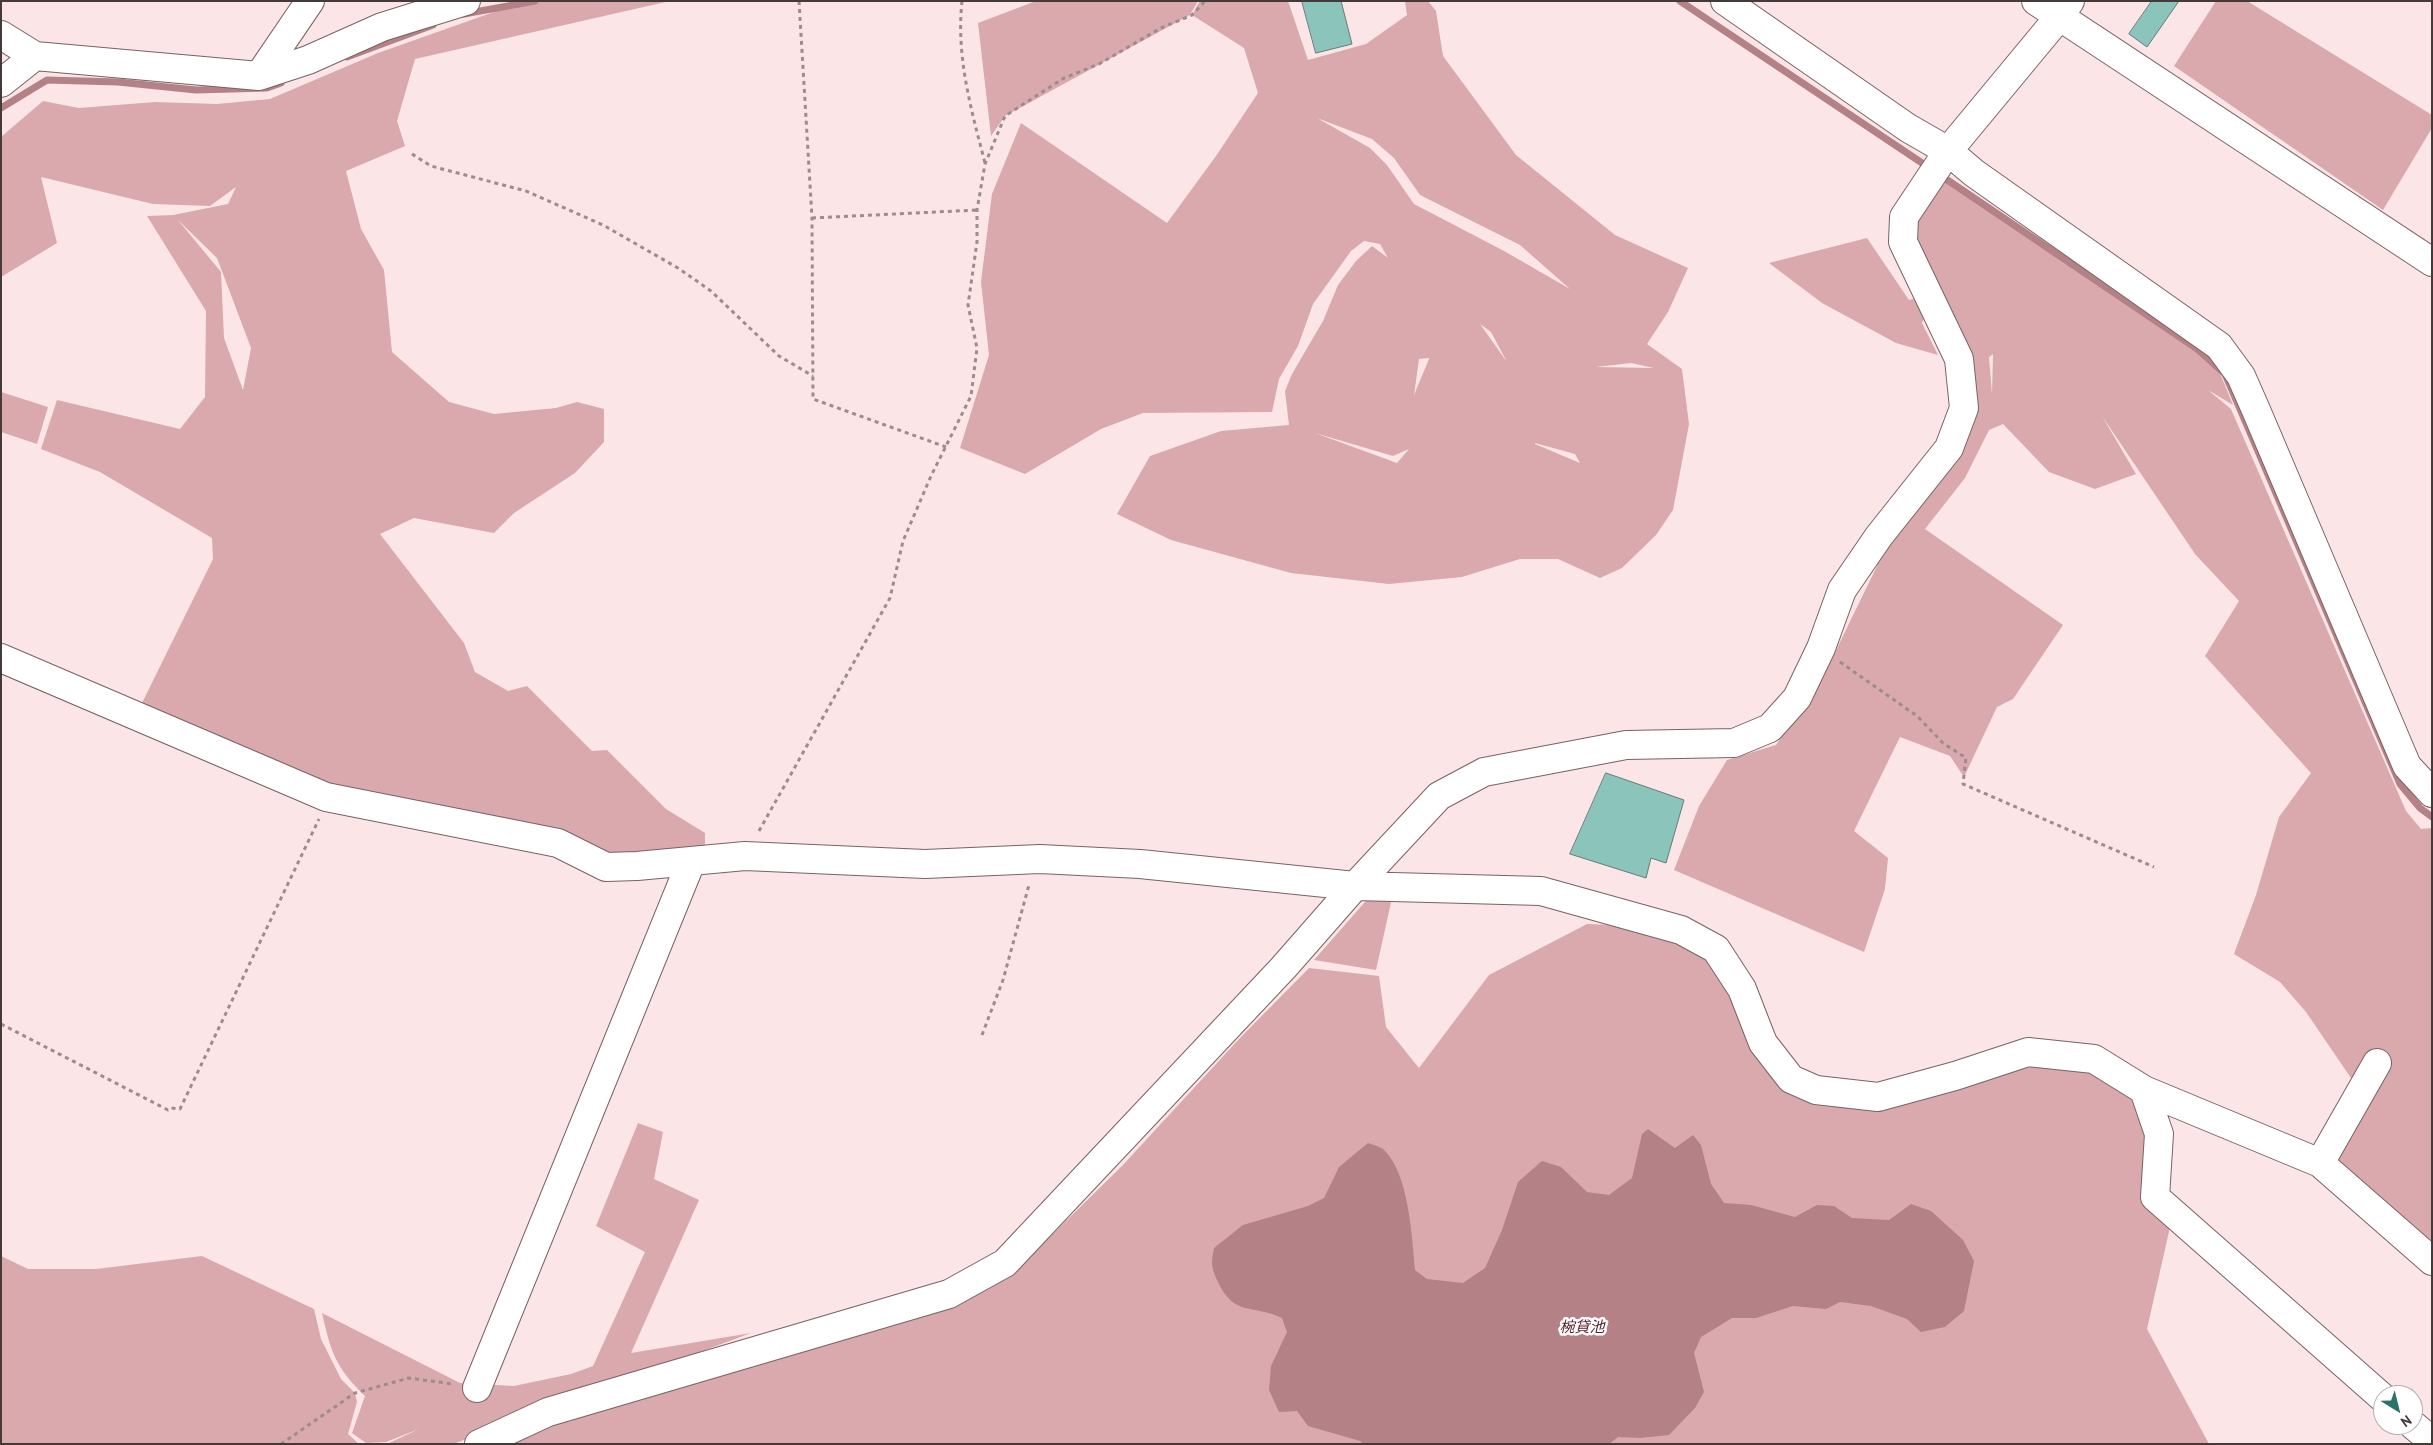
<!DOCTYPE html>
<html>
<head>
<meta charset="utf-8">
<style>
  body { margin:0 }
  #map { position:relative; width:2433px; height:1445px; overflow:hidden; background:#fbe5e7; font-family:"PT Sans",sans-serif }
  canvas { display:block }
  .frame { position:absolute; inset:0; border:2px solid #443a3a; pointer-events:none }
  .north { position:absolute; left:2373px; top:1385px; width:50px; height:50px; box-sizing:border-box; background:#fff; border:1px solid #b4b0b0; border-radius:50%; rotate:144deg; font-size:14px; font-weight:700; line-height:20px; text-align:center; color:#443a3a }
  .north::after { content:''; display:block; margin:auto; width:18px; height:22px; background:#2c7268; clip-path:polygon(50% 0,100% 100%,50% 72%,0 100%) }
</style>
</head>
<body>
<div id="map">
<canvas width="2433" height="1445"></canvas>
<div class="frame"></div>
<div class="north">N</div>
</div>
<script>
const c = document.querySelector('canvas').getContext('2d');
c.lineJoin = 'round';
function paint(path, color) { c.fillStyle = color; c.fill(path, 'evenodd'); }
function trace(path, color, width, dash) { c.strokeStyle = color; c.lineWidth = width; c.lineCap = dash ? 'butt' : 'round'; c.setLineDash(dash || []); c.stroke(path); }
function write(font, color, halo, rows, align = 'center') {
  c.font = font + ' "PT Sans","Noto Sans JP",sans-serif'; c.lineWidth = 5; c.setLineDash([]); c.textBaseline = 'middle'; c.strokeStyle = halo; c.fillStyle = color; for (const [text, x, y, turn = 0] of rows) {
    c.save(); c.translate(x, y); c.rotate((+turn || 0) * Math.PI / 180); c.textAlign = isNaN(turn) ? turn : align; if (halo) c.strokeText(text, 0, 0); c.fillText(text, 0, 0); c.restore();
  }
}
paint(new Path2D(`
  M525 1H670L415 59 397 121 405 146 346 171 361 229 384 270 392 352 449 402 494 414 556 408 577 402 604 409V442L575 473 514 513 494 533 414 518 380 534 464 643 475 672 508 691 527 686 592 751 607 750 666 809 705 833V849L637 866 304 784 140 707 213 559 212 538 100 472 41 449 57 400 180 429 205 397 206 311 147 216 173 215 228 204 236 187 210 206 153 204 41 177 57 243 1 277V137L43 101 79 108 155 102 217 104 270 99 378 53ZM178 220 217 258 251 348 243 390 224 338 221 272Z
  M1036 1H1198L1190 15 1005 116 991 136 978 23Z
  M1200 1H1288L1308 60 1366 44 1407 15 1405 1H1428L1436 11 1443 56 1516 155 1615 235 1688 268 1668 312 1647 344 1682 369 1689 424 1673 510 1656 535 1622 568 1600 578 1558 559H1520L1462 577 1389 584 1291 573 1171 540 1117 514 1150 456 1221 431 1289 425 1285 391 1292 374 1323 321 1338 285 1356 261 1372 246 1388 258 1380 244 1364 241 1351 251 1313 304 1298 346 1279 379 1272 412 1143 413 1101 429 1025 474 960 448 989 355 981 282 992 194 1021 123 1167 223 1216 156 1258 93 1244 48 1192 15ZM1317 118 1372 139 1394 158 1420 195 1520 245 1570 289 1504 251 1414 204 1387 165 1370 148ZM1480 324 1491 332 1507 362ZM1429 358V359L1414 395 1419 359ZM1631 363 1654 368 1596 367ZM1315 433 1393 456 1409 449 1397 463ZM1535 443 1575 454 1580 463 1535 444Z
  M2216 1H2247L2432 115V128L2383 210 2174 66Z
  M1946 179 2022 231 2161 316 2213 356 2233 405 2208 390 2231 409 2406 811 2421 829 2432 828V1256L2320 1163 2368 1103 2306 1012 2280 982 2234 954 2256 895 2279 817 2311 773 2205 656 2239 601 2195 554 2102 416 2136 474 2095 489 2049 472 2003 424 1989 430 1965 478 1925 529 2063 625 2013 699 1997 707 1964 777 1950 756 1900 737 1854 831 1888 858 1885 889 1864 952 1674 870 1699 806 1727 760 1776 745 1822 679 1896 527 1940 476 1971 429 1962 394 1931 303 1922 323 1938 355 1896 343 1822 303 1769 263 1867 238 1909 300 1936 292 1916 256 1918 212ZM1993 354 1992 394 1989 357Z
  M1 392 48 407 37 444 1 432Z
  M1372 894 1392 898 1376 970 1314 960Z
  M1587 924 1669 927 1716 963 1791 1079 1879 1097 2082 1057 2144 1090 2170 1227 2147 1329 2209 1444H497L1016 1270 1122 1166 1239 1039 1309 968 1379 976 1386 1027 1419 1068 1489 975Z
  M638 1123 663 1132 654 1179 699 1200 631 1353 751 1333 453 1444H387L419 1429 386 1442 366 1443 352 1433 365 1396C335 1367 331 1352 322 1313L460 1383 514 1386 571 1374 593 1366 645 1252 596 1226Z
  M1 1256 28 1269H96L202 1256 314 1309 321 1339 341 1379 355 1393 357 1402 348 1434 359 1444H1Z`), '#d9a9ae');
paint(new Path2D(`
  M1648 1129 1675 1148 1693 1135 1701 1145 1711 1184 1724 1203 1751 1205 1795 1217 1817 1205 1834 1206 1852 1218 1889 1220 1911 1204 1931 1211 1963 1240 1974 1261 1964 1311 1945 1327 1921 1332 1907 1319 1871 1306 1840 1302 1826 1309 1793 1306 1756 1318H1732L1701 1337 1694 1353 1704 1392 1695 1408 1669 1435 1640 1438 1618 1437 1609 1444H1363L1360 1441 1308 1426 1297 1411 1279 1412 1269 1390 1271 1366 1287 1332 1282 1318C1253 1304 1234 1317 1218 1282 1211 1267 1211 1264 1214 1248L1243 1225 1308 1206 1324 1198 1339 1167 1368 1143C1373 1145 1382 1147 1385 1151 1409 1175 1412 1238 1415 1270L1427 1279 1463 1283 1485 1268 1502 1230 1518 1182 1542 1161 1561 1167 1587 1192 1609 1195 1632 1178 1642 1134Z`), '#b38186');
trace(new Path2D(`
  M1680 1 1931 169
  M464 14 535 1
  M347 57 433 25
  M1 108 47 80 118 82 196 90 267 88 281 83
  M1940 175 2196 348 2225 374 2400 784 2420 808 2432 817`), '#b38186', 7);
const building = new Path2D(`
  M1302 1H1341L1352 44 1316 53Z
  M2152 1H2179L2147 47 2129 34Z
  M1606 773 1684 800 1666 863 1651 858 1646 878 1570 854Z`);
paint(building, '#8ac4ba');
trace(building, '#637c77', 1);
const minor = new Path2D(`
  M1725 1 1908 128 1948 151 1974 173 2219 346 2241 376 2256 410 2407 766 2432 793
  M2036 1 2432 262
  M1 35 35 56 259 76 308 60 382 27 466 1
  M259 76 310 1
  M1 83 35 56
  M1 658 326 797 558 843 606 867 637 866 745 856 925 864 1040 859 1140 864 1355 886 1541 891 1681 930 1716 949 1742 989 1763 1043 1791 1079 1816 1090 1878 1097 1955 1076 2028 1052 2094 1059 2144 1090 2320 1163 2432 1261
  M2144 1090 2159 1134 2155 1197 2383 1398
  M2320 1163 2377 1063
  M477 1388 691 862
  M2413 1425 2432 1441
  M479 1444 548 1412 949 1294 1005 1263 1284 967 1355 886 1439 796 1484 772 1626 745 1734 743 1770 728 1797 698 1821 648 1842 590 1879 536 1949 448 1964 408 1959 359 1903 242 1904 217 1948 151 2059 17 2070 1`);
trace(minor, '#796264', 30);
trace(new Path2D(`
  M799 1 812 218 813 399 946 447
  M962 1C956 57 971 109 985 163
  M412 154 431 166 526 191 603 225 678 268 711 291 779 356 813 376
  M812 218 977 210
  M1840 662 1917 716 1943 743 1966 758 1963 784 2154 867
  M759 831 890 598 903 541 931 476 971 396 977 348 968 305 977 242V210L985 164 1005 116 1064 78 1099 64 1161 28 1192 15 1205 1
  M1 1024 168 1110 171 1108 180 1109 319 819
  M982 1035 1003 980 1029 885
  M281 1444 355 1393 409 1378 453 1384`), '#9c8c8d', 3, [4, 4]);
trace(minor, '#fff', 28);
write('italic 15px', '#581a26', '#fff', [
  ["椀貸池",1582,1328]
]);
</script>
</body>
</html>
